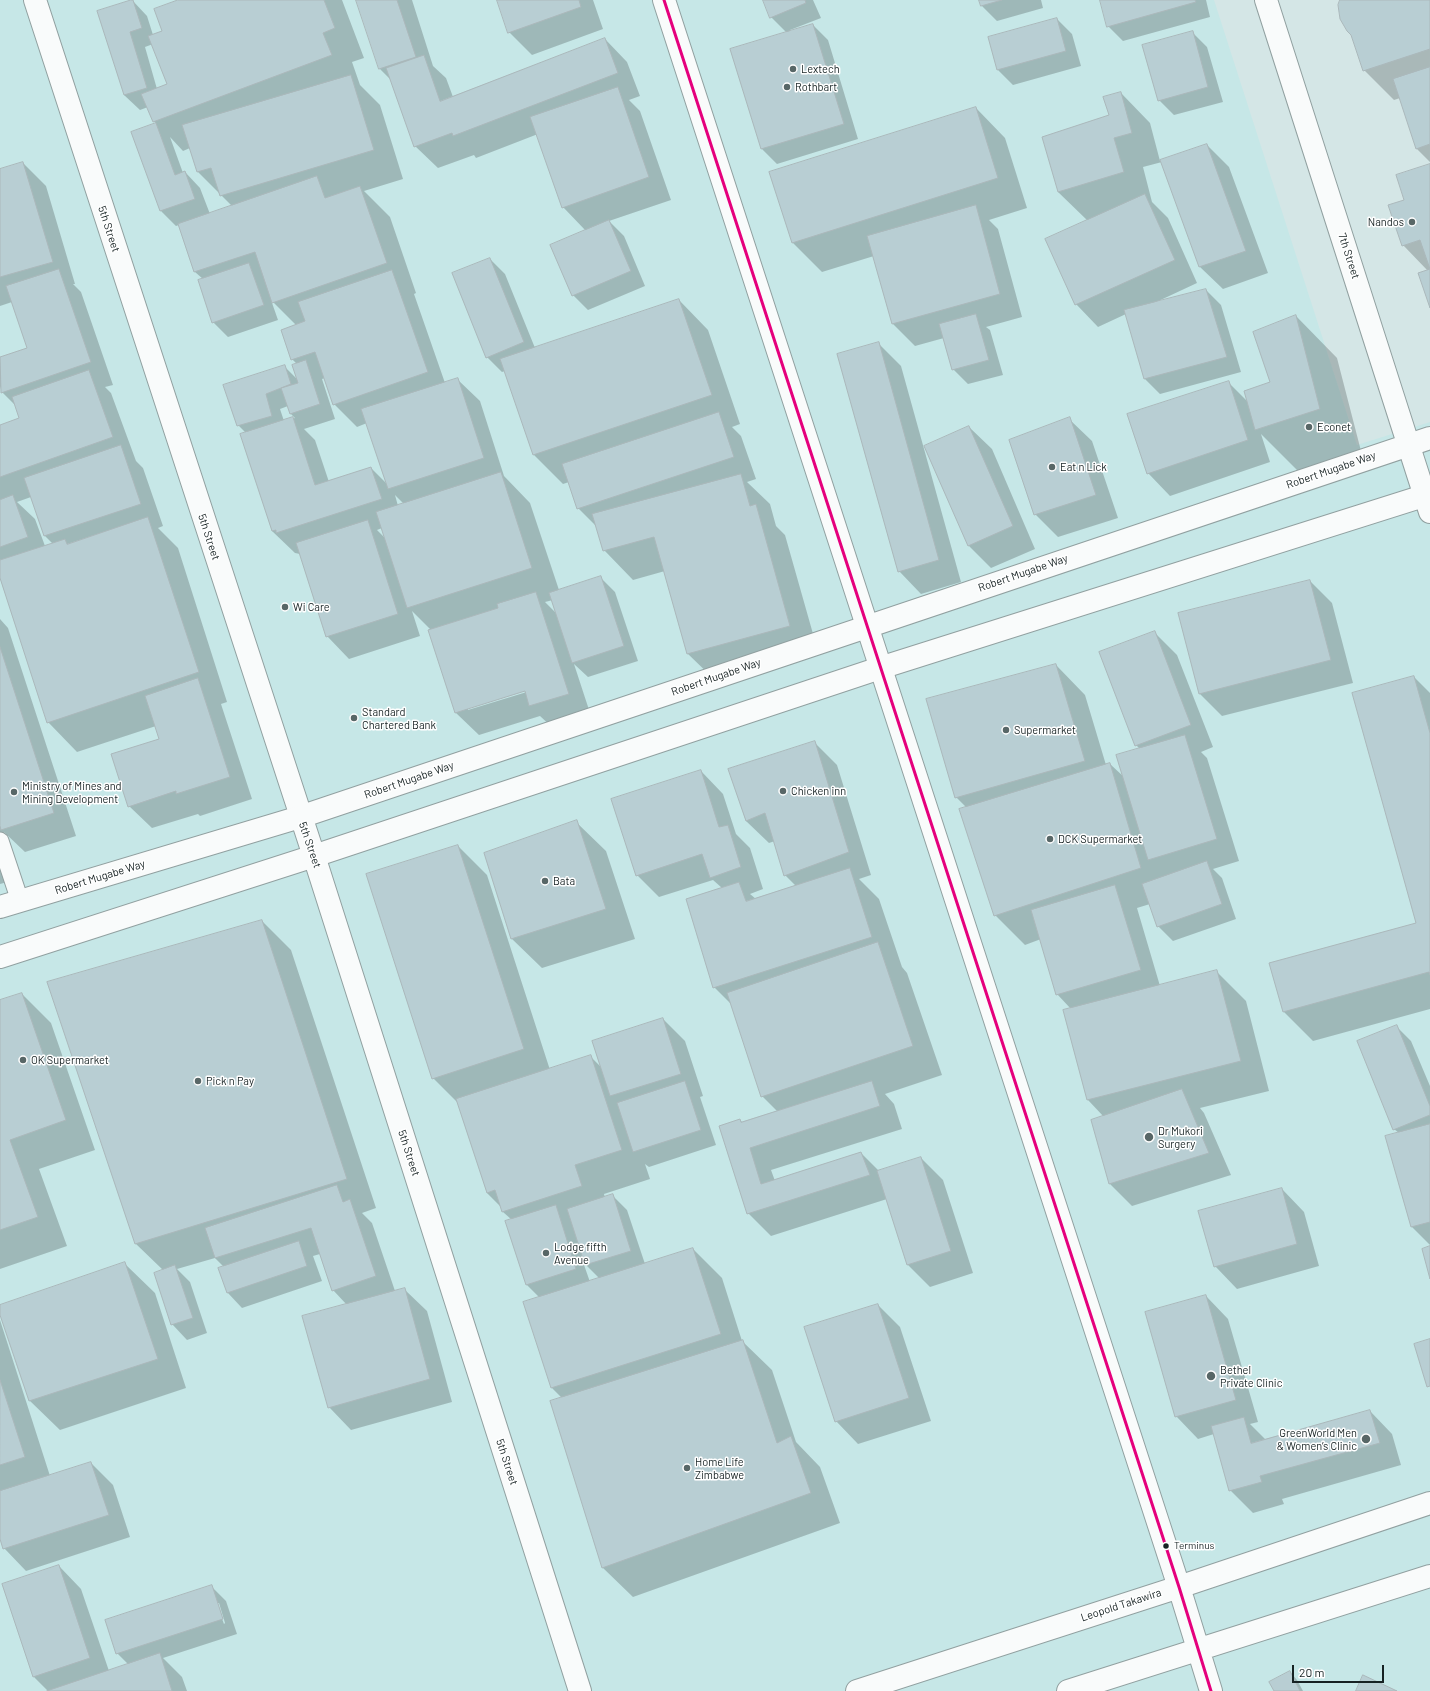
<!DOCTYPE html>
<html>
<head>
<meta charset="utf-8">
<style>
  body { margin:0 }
  #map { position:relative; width:1430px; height:1691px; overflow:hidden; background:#d4e6e6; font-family:Barlow,sans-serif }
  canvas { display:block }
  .scale { position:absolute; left:1292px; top:1665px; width:92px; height:18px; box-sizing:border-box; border:2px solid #162223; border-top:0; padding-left:5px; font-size:12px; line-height:14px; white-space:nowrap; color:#162223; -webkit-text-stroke:3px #fff; paint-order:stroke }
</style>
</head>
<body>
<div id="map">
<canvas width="1430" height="1691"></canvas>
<div class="scale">20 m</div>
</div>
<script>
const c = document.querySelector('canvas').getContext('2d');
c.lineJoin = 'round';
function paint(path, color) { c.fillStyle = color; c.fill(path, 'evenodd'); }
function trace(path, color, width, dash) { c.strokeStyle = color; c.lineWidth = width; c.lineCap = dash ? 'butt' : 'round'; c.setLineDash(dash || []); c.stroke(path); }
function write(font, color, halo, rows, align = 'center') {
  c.font = font + ' Barlow,sans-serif'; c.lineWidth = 3; c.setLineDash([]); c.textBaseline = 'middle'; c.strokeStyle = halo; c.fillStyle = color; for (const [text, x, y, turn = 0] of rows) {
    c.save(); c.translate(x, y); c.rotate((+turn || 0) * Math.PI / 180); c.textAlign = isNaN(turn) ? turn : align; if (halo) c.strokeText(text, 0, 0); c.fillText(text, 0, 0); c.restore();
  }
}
paint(new Path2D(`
  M0 0H1214L1357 445 1430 422V1691H0Z`), '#c6e7e7');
paint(new Path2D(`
  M132 0 147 16 153 35 163 31 181 0H342L364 58 352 62 360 85 380 105 403 179 364 191 390 217 416 293 414 294 445 383 457 379 480 401 504 476 530 503 559 590 600 577 615 592 638 661 588 677 574 664 591 716 553 728 540 716 479 735 456 713 429 630H431L412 611 420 636 349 659 327 636 300 554 295 553 272 531 242 435 246 433 238 425 285 367 298 380 297 364 292 359 296 325 271 300 278 320 228 337 213 322 203 279 195 272 179 225 176 226 161 211 133 132 156 124 148 107 140 110 124 95ZM153 44 169 85 157 89 145 47ZM170 137 183 151 190 148 198 172 232 206 210 214 200 188 185 172 183 173ZM325 378 334 404 357 427 367 423 387 484 371 468 329 482 315 440 304 429 335 419 322 379ZM288 406 290 413 295 418 284 421 280 409ZM395 495 404 504 398 506ZM382 528 386 539 377 530ZM553 600 557 614 545 602ZM530 689V691L468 710V708Z
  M358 0H412L433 66 446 78 453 97 605 39 627 62 640 96 629 100 640 111 671 200 609 221 624 236 645 286 588 310 573 295 586 231 563 207 538 134 476 158 474 155 438 168 415 146 391 80 380 69Z
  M498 0H593L603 29 532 55 509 32Z
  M764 0H813L821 18 790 30 791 32 813 25 828 40 858 139 777 164 762 149 731 50 787 33 771 17Z
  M980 0H1041L1043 8 997 21 982 6Z
  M1101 0H1206L1210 17 1123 41 1108 26Z
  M1341 0H1430V162L1416 148 1400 98 1394 100 1364 70Z
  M1057 19 1072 34 1081 66 1013 85 998 70Z
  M1192 32 1207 47 1223 102 1174 115 1159 100Z
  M1121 93 1150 123 1160 161 1207 145 1229 167 1268 273 1223 289 1200 267 1162 162 1143 167 1152 202 1168 218 1197 283 1152 304 1206 290 1221 305 1241 372 1160 394 1145 379 1126 314 1098 327 1076 304 1088 221 1058 192 1110 115Z
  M976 108 1005 138 1027 208 989 220 998 229 1022 317 986 327 990 330 1003 375 968 384 953 369 944 338 915 346 893 324 874 256 822 272 793 243 771 173Z
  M23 163 46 186 75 284H73L81 292 113 385 105 387 111 393 136 461 143 468 163 526 158 528 178 548 227 702 221 704 252 799 200 816 198 814 152 828 129 806 160 740 156 726 77 752 48 722 0 578V426L21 419 16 406 2 392 0 386V359L28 349 12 302 0 306V170ZM31 497 45 536 53 544 45 546 35 519 17 502Z
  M1430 165V305L1428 271 1403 245 1405 201Z
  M490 259 505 274 535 348 679 300 708 330 740 424 732 427 741 436 756 479 747 482 770 504 776 526 785 535 819 655 718 683 688 654 665 571 633 580 604 550 597 527 578 508 569 482 563 484 534 455 505 371 502 372 487 357Z
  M1296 316 1337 358 1361 451 1298 471 1261 434 1270 462 1170 496 1148 473 1228 382 1248 402 1271 383Z
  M878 343 901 366 961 582 921 594 899 571Z
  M1069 419 1092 441 1118 518 1058 537 1035 514Z
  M969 427 992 449 1035 549 991 568 969 546 926 446Z
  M1310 581 1332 603 1353 683 1222 716 1200 694Z
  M0 619 8 628 76 836 25 852 4 832 19 879 0 884Z
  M1154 632 1177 655 1213 747 1201 752 1207 758 1239 861 1213 869 1222 878 1236 919 1173 941 1158 926 1150 904 1137 908 1160 986 1217 972 1246 1001 1269 1091 1200 1108 1204 1113 1231 1175 1132 1206 1110 1184 1092 1121 1104 1117 1088 1100 1065 1010 1071 1009 1057 994 1041 939 1025 945 995 915 967 808 956 797 1056 665 1085 695 1106 765 1110 764 1124 777 1140 749 1136 745Z
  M1414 677 1430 693V1009L1313 1041 1284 1012 1417 923Z
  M814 742 837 765 871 875 859 879 879 899 902 967 907 973 942 1075 885 1094 894 1104 902 1129 771 1170 775 1181 861 1153 879 1171 921 1158 943 1180 973 1273 930 1287 908 1265 887 1199 771 1236 748 1213 740 1120 743 1123 778 1112 762 1096 732 1005 714 987 722 888 713 880 659 897 637 875 701 771 723 794 736 834 750 848 763 889 750 894 756 899 796 886 785 875 775 841 769 843 746 821 729 769Z
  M576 822 606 851 635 939 542 968 512 939 486 854Z
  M458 846 487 875 550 1070 591 1057 602 1068 663 1019 685 1041 703 1096 700 1097 716 1145 649 1167 645 1164 650 1179 604 1194 605 1198 612 1195 627 1210 645 1264 693 1249 722 1278 742 1341 772 1370 796 1442 820 1467 840 1523 633 1597 603 1568 551 1402 562 1398 552 1388 540 1298 526 1284 512 1220 503 1212 501 1207 487 1193 459 1104 433 1078ZM583 1262 600 1279 590 1282Z
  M262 921 291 950 376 1208 362 1213 372 1223 395 1291 404 1289 427 1311 452 1402 351 1430 329 1407 347 1305 333 1290 320 1254 313 1256 322 1281 242 1308 227 1292 224 1267 215 1258 177 1269 190 1282 207 1333 187 1340 172 1324 163 1270 136 1244Z
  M22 994 51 1023 95 1150 39 1169 67 1246 0 1269V1001Z
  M1396 1026 1411 1041 1430 1086V1245L1412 1227 1387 1137 1399 1133 1394 1129Z
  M1282 1189 1304 1212 1319 1266 1237 1289 1215 1266Z
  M125 1264 155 1293 186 1388 60 1430 30 1401 0 1312V1306Z
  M1206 1296 1228 1319 1258 1422 1250 1424 1266 1440 1370 1411 1392 1434 1401 1465 1282 1499 1284 1504 1253 1513 1230 1490 1214 1434 1198 1439 1176 1416Z
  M878 1305 900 1327 931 1421 858 1444 836 1421Z
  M0 1320 50 1476 91 1463 113 1485 130 1537 26 1571 4 1548 0 1536Z
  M59 1566 81 1589 109 1671 129 1665 117 1653 211 1586 226 1601 237 1634 163 1658 182 1677 187 1691H48L34 1677 3 1585ZM216 1603H219L225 1623 224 1624Z
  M1290 1672 1297 1680 1303 1691H1275Z`), '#0003');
const building = new Path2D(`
  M131 0H133L142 28 130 32 147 88 124 95 97 11Z
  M178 0H324L335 28 323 33 332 55 153 122 141 94 167 84 148 36 162 31 154 9Z
  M356 0H397L416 57 379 69Z
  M497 0H579L581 7 508 33Z
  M763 0H805L806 3 770 18Z
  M979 0H1002L981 6Z
  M1100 0H1195L1196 2 1107 27Z
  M1340 0H1430V49L1363 71 1351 35 1347 31 1340 19 1338 5Z
  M1057 18 1066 51 997 70 988 37Z
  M813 24 844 124 761 149 730 49Z
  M1193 31 1208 87 1158 101 1142 45Z
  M605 38 618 73 453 136 452 133 414 147 386 68 424 55 440 101Z
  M1430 67V144L1416 149 1393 79Z
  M351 75 374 150 220 196 211 168 197 172 182 125Z
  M618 87 649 177 562 208 530 117Z
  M1121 92 1132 133 1114 138 1124 172 1058 192 1042 137 1109 115 1103 97Z
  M976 107 998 178 792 243 769 172Z
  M156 123 175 175 185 171 195 199 160 211 131 132Z
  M1207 144 1246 251 1199 267 1160 160Z
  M23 162 53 262 0 277V169Z
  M1430 164V308L1418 273 1430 269 1420 240 1402 246 1388 205 1404 200 1396 175Z
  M317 176 325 198 360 186 387 263 272 303 255 252 194 272 178 224Z
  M1145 194 1175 260 1075 305 1045 239Z
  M976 205 1000 294 892 324 867 236Z
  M609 220 631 271 572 296 550 245Z
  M490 258 524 342 486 358 452 273Z
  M249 263 264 305 212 323 198 280Z
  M59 269 91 362 1 393 0 357 27 348 6 286Z
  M392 270 428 372 333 405 315 352 291 360 281 330 305 321 298 302Z
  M1206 289 1227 357 1144 379 1124 310Z
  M679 299 712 395 533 455 500 359Z
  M976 314 989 360 952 370 939 324Z
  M1296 315 1320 409 1255 430 1244 391 1270 382 1253 332Z
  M879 342 939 560 898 572 837 354Z
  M306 360 320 404 290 414 281 388 298 383 292 365Z
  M285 365 291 384 266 394 272 416 237 426 223 385Z
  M89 370 113 437 0 477V425L19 418 12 397Z
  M458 378 484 458 388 489 361 409Z
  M1229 381 1248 440 1147 474 1127 414Z
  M719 412 734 457 577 509 562 464Z
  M293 417 315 485 371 467 382 499 276 533V530L272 531 240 434Z
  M1070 417 1096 495 1034 515 1009 440Z
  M969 426 1013 526 968 546 924 446Z
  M121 445 141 504 44 536 24 478Z
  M501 472 532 568 407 608 376 512Z
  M741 474 750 506 756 504 790 626 687 654 654 537 603 551 592 514Z
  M13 495 28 537 0 547V500Z
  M148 517 199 672 47 723 0 578V560L65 539 67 544Z
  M368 520 398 614 326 637 296 543Z
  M601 576 624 646 572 663 549 593Z
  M1310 580 1331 660 1199 694 1178 613Z
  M536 592 569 694 529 706 525 691 455 713 428 630 498 608 497 604Z
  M1155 631 1191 725 1135 746 1099 652Z
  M0 647 54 813 1 830 0 826Z
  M1056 664 1085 761 955 798 926 699Z
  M1414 676 1430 733V975L1429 972 1283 1012 1269 963 1416 923 1352 693Z
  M198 678 230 777 176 794V791L128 807 111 754 159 739 145 696Z
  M1185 735 1217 839 1148 860 1116 755Z
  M815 741 849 852 784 876 765 813 746 821 728 769Z
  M1110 763 1141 868 994 916 959 809Z
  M701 770 719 827 728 825 741 867 710 878 702 854 636 876 611 799Z
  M577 820 606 909 511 939 484 853Z
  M458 845 524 1049 432 1079 366 874Z
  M1207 861 1222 904 1157 927 1142 884Z
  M850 868 872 937 713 988 686 899 739 882 746 901Z
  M1115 885 1141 970 1056 995 1031 910Z
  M262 920 347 1179 135 1244 47 982Z
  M878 942 913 1046 761 1097 727 993Z
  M1217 970 1241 1061 1087 1100 1063 1010Z
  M22 993 66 1120 10 1140 38 1217 0 1230V1000Z
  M663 1018 681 1074 610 1096 592 1041Z
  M1397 1025 1430 1106V1115L1393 1130 1357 1041Z
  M591 1055 622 1150 575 1165 582 1186 502 1212 495 1190 487 1193 456 1099Z
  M685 1081 701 1130 633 1152 617 1103Z
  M872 1081 880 1106 750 1148 761 1184 861 1152 870 1175 747 1214 719 1126 740 1119 741 1122Z
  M1182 1089 1209 1153 1109 1184 1091 1120Z
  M1430 1124V1222L1411 1227 1385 1136Z
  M921 1157 951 1251 907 1265 877 1171Z
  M337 1185 343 1202 350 1199 376 1276 332 1291 311 1228 215 1258 205 1228Z
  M1282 1188 1297 1244 1214 1267 1198 1211Z
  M613 1194 631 1251 585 1265 567 1209Z
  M556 1205 576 1269 526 1285 505 1221Z
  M299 1241 307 1266 227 1293 218 1268Z
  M1430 1246V1279L1422 1249Z
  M693 1248 721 1334 551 1388 523 1302Z
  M125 1262 158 1359 29 1401 0 1315V1305Z
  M175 1265 193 1318 171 1325 154 1273Z
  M405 1288 430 1379 328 1408 302 1316Z
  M1206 1295 1236 1400 1175 1417 1145 1312Z
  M878 1304 909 1398 835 1422 804 1327Z
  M1430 1339V1386L1427 1387 1414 1344Z
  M743 1340 777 1443 791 1436 811 1493 602 1568 550 1401Z
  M0 1380 25 1457 0 1465Z
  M1370 1410 1380 1443 1260 1476 1262 1482 1229 1491 1211 1426 1244 1417 1251 1443Z
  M91 1462 109 1515 3 1549 0 1539V1491Z
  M59 1565 90 1658 33 1677 2 1584Z
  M212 1585 223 1619 116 1654 105 1620Z
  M160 1653 172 1691H47Z
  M1290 1671 1300 1691H1274L1269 1682Z
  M1363 1675 1397 1691H1356Z`);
paint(building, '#b8ced3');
trace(building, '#abb8bb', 1);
const service = new Path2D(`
  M0 841 20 901`);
const minor = new Path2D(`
  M35 0 314 856 580 1691
  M664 0 1179 1587 1211 1691
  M1266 0 1430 512
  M857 1691 1179 1587 1430 1503
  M1068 1691 1430 1576`);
const tertiary = new Path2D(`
  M0 907 300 817 1430 438
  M0 957 314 856 880 668 1430 494`);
trace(service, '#91a0a0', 19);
trace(minor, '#91a0a0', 24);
trace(tertiary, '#91a0a0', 24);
trace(service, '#f9fbfb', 17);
trace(minor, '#f9fbfb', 22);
trace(tertiary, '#f9fbfb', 22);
trace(new Path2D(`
  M664 0 1179 1587 1211 1691`), '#e5007d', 3);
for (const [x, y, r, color] of [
  [793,69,4,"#586767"],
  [787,87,4,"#586767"],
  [1412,222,4,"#586767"],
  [1309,427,4,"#586767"],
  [1052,467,4,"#586767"],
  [285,607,4,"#586767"],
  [354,718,4,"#586767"],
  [1006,730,4,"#586767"],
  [783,791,4,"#586767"],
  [14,792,4,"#586767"],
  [1050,839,4,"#586767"],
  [545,881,4,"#586767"],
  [23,1060,4,"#586767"],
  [198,1081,4,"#586767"],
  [1149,1137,5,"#586767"],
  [546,1253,4,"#586767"],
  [1211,1376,5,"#586767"],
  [1366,1439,5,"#586767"],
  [687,1468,4,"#586767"],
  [1166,1546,3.5,"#162223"]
]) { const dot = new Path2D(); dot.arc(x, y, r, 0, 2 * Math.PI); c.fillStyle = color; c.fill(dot); trace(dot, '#fff', 1.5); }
write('10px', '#162223', '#fff', [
  ["Terminus",1174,1546]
], 'left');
write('11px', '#162223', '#fff', [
  ["Lextech",801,69],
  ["Rothbart",795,87],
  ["Nandos",1404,222,"right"],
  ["Econet",1317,427],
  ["Eat n Lick",1060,467],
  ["Wi Care",293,607],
  ["Standard",362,712],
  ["Chartered Bank",362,725],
  ["Supermarket",1014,730],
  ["Ministry of Mines and",22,786],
  ["Mining Development",22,799],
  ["Chicken inn",791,791],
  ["DCK Supermarket",1058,839],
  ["Bata",553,881],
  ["OK Supermarket",31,1060],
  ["Pick n Pay",206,1081],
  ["Dr Mukori",1158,1131],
  ["Surgery",1158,1144],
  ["Lodge fifth",554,1247],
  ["Avenue",554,1260],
  ["Bethel",1220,1370],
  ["Private Clinic",1220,1383],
  ["GreenWorld Men",1357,1433,"right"],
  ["& Women’s Clinic",1357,1446,"right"],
  ["Home Life",695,1462],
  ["Zimbabwe",695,1475]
], 'left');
write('11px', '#162223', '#fff', [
  ["5th Street",109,229,72],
  ["7th Street",1349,256,72],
  ["Robert Mugabe Way",1331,470,-19],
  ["5th Street",209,537,72],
  ["Robert Mugabe Way",1023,573,-19],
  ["Robert Mugabe Way",716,677,-19],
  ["Robert Mugabe Way",409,780,-19],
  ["5th Street",310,845,71],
  ["Robert Mugabe Way",100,877,-17],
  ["5th Street",409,1153,72],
  ["5th Street",507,1462,72],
  ["Leopold Takawira",1121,1605,-18]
]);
</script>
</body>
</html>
